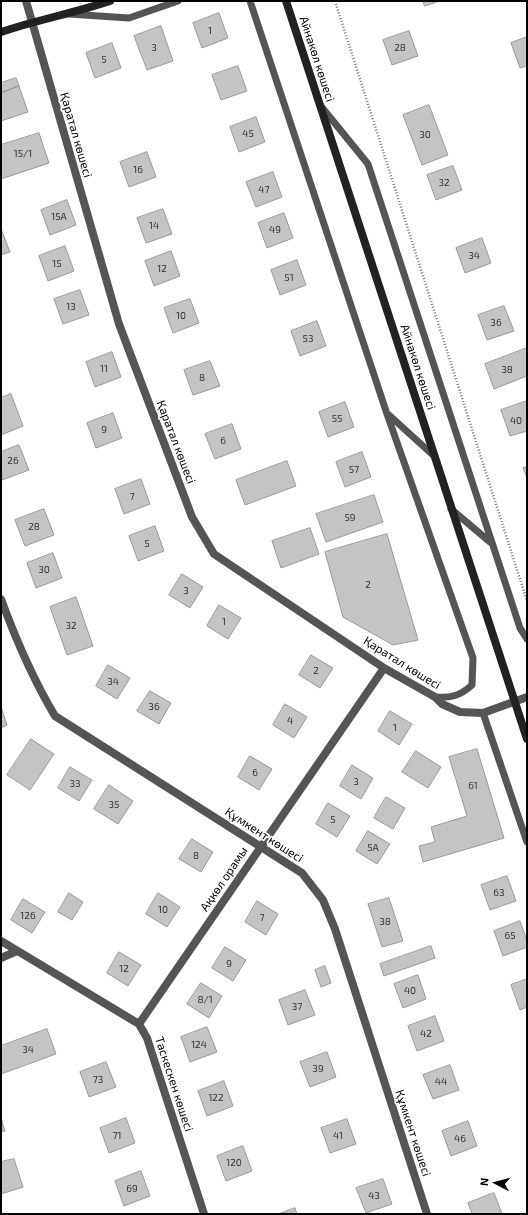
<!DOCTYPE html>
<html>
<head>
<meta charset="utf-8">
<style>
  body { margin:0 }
  #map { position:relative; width:528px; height:1215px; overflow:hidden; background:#fff; font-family:"Exo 2",sans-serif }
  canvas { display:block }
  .frame { position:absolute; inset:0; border:2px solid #000; pointer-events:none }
  .north { position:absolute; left:476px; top:1163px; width:40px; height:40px; -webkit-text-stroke:3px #fff; paint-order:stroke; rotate:276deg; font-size:11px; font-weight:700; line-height:16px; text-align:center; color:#000 }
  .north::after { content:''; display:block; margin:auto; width:14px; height:18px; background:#000; clip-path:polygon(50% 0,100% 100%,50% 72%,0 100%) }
</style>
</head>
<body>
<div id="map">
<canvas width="528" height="1215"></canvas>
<div class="frame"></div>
<div class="north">N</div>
</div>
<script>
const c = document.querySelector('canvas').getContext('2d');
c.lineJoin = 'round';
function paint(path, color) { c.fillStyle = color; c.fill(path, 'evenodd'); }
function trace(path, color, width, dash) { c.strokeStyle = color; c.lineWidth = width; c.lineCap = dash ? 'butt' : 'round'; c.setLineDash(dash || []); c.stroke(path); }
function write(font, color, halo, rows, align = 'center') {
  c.font = font + ' "Exo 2",sans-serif'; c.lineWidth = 3.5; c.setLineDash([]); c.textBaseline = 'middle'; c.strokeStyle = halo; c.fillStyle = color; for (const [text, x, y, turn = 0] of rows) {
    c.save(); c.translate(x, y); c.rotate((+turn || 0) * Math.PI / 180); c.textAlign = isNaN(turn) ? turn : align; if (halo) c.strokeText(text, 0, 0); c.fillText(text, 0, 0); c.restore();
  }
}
const building = new Path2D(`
  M423 1H439L425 6Z
  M219 13 228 38 202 48 193 23Z
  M161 26 173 61 147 70 134 36Z
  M409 31 418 56 392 65 383 40Z
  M527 37V66L520 68 511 43Z
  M112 43 121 68 95 78 86 53Z
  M238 66 247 91 221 100 212 75Z
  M16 78 19 86 1 93V83Z
  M19 86 28 112 1 121V93Z
  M429 105 448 155 422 165 403 115Z
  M256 117 265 142 239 152 230 127Z
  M39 133 49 163 1 179V145Z
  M147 152 156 177 129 187 120 162Z
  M453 166 462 190 436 200 427 175Z
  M273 172 282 197 256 207 246 182Z
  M67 200 76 225 50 235 41 210Z
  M163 209 172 234 146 243 137 218Z
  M284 213 293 238 267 248 258 223Z
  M1 229 10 252 1 255Z
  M482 238 491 263 465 273 456 248Z
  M65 246 74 271 48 281 39 256Z
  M171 251 180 276 154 286 145 261Z
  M297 260 306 285 280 295 271 270Z
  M80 290 89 315 63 324 54 299Z
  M190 299 199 323 173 333 164 308Z
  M504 306 514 331 487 340 478 315Z
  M317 321 326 346 300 356 291 331Z
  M527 348V376L494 389 485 364Z
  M112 352 121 377 95 387 86 362Z
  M210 361 220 386 193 395 184 370Z
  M11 394 23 426 1 435V398Z
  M527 401V431L510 436 501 410Z
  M345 402 354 427 328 437 319 412Z
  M113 413 122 438 96 448 87 423Z
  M232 424 241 449 215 459 205 434Z
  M19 445 29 470 2 480 1 452Z
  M362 452 371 477 345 487 336 462Z
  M287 461 296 486 245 505 236 480Z
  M527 467V478L523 468Z
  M141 479 150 504 124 514 115 489Z
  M374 495 383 522 326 542 316 514Z
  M44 509 54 535 25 546 15 520Z
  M155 526 164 551 138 561 129 536Z
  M310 528 319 554 281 568 272 541Z
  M387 534 418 640 393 645 343 617 325 552Z
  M53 553 62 578 36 588 27 563Z
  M182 574 203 587 190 608 169 595Z
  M76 597 93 646 67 655 50 607Z
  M219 605 241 618 228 639 207 626Z
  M311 655 333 668 320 688 299 675Z
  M108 665 130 678 117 699 96 686Z
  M150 691 171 703 159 724 137 711Z
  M285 704 307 717 294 738 273 725Z
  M1 707 7 725 1 728Z
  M390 711 412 724 399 745 378 731Z
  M31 739 54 754 30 790 7 775Z
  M477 749 504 838 423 862 419 846 435 842 431 827 467 816 449 757Z
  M416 751 441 767 428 788 402 772Z
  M250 756 272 769 259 790 238 777Z
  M352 765 373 778 361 799 340 786Z
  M70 767 92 780 79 801 58 788Z
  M109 785 133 801 118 824 94 809Z
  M386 797 405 808 393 829 374 818Z
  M328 803 350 816 337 837 316 824Z
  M368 831 390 844 377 864 356 851Z
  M192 839 213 852 201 872 179 859Z
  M507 876 516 901 490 910 481 885Z
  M69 893 83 902 72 920 58 912Z
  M158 893 180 907 167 927 146 914Z
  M389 898 403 941 382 947 368 904Z
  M23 899 45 912 32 933 11 920Z
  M257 901 278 914 266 935 245 922Z
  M520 921 527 941V947L503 956 494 931Z
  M431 946 435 958 384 976 380 964Z
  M225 947 246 960 233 981 212 968Z
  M119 952 141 965 128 986 107 973Z
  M325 966 331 983 321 987 315 970Z
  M418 975 426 999 403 1008 394 984Z
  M527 979V1007L520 1010 511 985Z
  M201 983 222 996 209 1018 187 1004Z
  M305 990 315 1015 288 1025 279 1000Z
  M435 1016 444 1041 417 1051 408 1026Z
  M207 1027 217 1052 190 1062 181 1037Z
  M47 1029 56 1054 1 1074V1046Z
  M327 1052 336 1077 310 1087 300 1062Z
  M106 1062 116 1087 89 1097 80 1072Z
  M450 1065 459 1090 433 1099 423 1075Z
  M224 1081 233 1106 207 1116 198 1091Z
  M1 1118 5 1131 1 1132Z
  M126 1118 135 1143 109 1153 100 1128Z
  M347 1119 356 1144 330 1153 321 1128Z
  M468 1121 477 1146 451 1156 442 1131Z
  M243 1146 252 1171 226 1181 217 1156Z
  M14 1159 23 1187 1 1194V1162Z
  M141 1171 150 1196 124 1206 115 1181Z
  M383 1179 392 1204 366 1213 356 1188Z
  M494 1193 502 1214H472L468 1203Z
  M295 1208 297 1214H279Z`);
paint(building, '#c4c4c4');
trace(building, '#999', 1);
trace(new Path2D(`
  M335 1 527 601`), '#777', 2.5, [1, 2]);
trace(new Path2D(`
  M250 1 387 414 473 658 472 685C460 696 451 698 435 697
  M69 14 129 18 178 1
  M320 105 368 164 520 628 527 639
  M389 415 434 456
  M451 509 490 542
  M483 713 527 842`), '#555', 7);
trace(new Path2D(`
  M26 1 119 324 192 517 214 554 384 668 435 697 442 704 460 712 483 713 527 697
  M1 599C16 640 33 679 55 716L302 873 323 900 335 929 427 1214
  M1 941 139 1024 147 1038 204 1214
  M1 958 17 951
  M139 1024 384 668`), '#555', 8);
trace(new Path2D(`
  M286 1 527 739
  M1 32C37 20 74 13 110 1`), '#222', 8);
write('10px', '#313131', null, [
  ["1",210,31],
  ["3",154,48],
  ["28",400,48],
  ["5",104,60],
  ["45",248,134],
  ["30",425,135],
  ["15/1",23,154],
  ["16",138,170],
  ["32",444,183],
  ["47",264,190],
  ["15А",59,217],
  ["14",154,226],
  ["49",275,230],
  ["34",474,256],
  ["15",57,264],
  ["12",162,269],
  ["51",289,278],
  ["13",71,307],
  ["10",181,316],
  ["36",496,323],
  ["53",308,339],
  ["11",104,369],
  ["38",507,370],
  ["8",202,378],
  ["55",337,419],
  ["40",516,421],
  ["9",104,430],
  ["6",223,441],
  ["26",13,461],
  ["57",354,470],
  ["7",132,497],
  ["59",350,518],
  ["28",34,527],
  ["5",147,544],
  ["30",44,570],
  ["2",368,585],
  ["3",186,591],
  ["1",224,622],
  ["32",71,626],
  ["2",316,671],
  ["34",113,682],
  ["36",154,707],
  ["4",290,721],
  ["1",395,728],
  ["6",255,773],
  ["3",356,782],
  ["33",75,784],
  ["61",473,786],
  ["35",114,805],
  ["5",333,820],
  ["5A",373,848],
  ["8",196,856],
  ["63",499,893],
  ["10",163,910],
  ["126",28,916],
  ["7",262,918],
  ["38",385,922],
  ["65",510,936],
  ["9",229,964],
  ["12",124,969],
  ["40",410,991],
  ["8/1",205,1000],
  ["37",297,1007],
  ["42",426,1034],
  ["124",199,1045],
  ["34",28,1050],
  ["39",318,1069],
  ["73",98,1080],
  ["44",441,1082],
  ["122",216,1098],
  ["71",117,1136],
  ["41",338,1136],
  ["46",460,1139],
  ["120",234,1163],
  ["69",132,1189],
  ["43",374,1196]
]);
write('12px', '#000', '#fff', [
  ["Айнакөл көшесі",317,59,72],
  ["Қаратал көшесі",76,135,74],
  ["Айнакөл көшесі",418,367,72],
  ["Қаратал көшесі",176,442,69],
  ["Қаратал көшесі",402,663,32],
  ["Құмкент көшесі",264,835,33],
  ["Ақкөл орамы",224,879,-56],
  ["Таскескен көшесі",174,1084,72],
  ["Құмкент көшесі",413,1133,72]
]);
</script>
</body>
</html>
